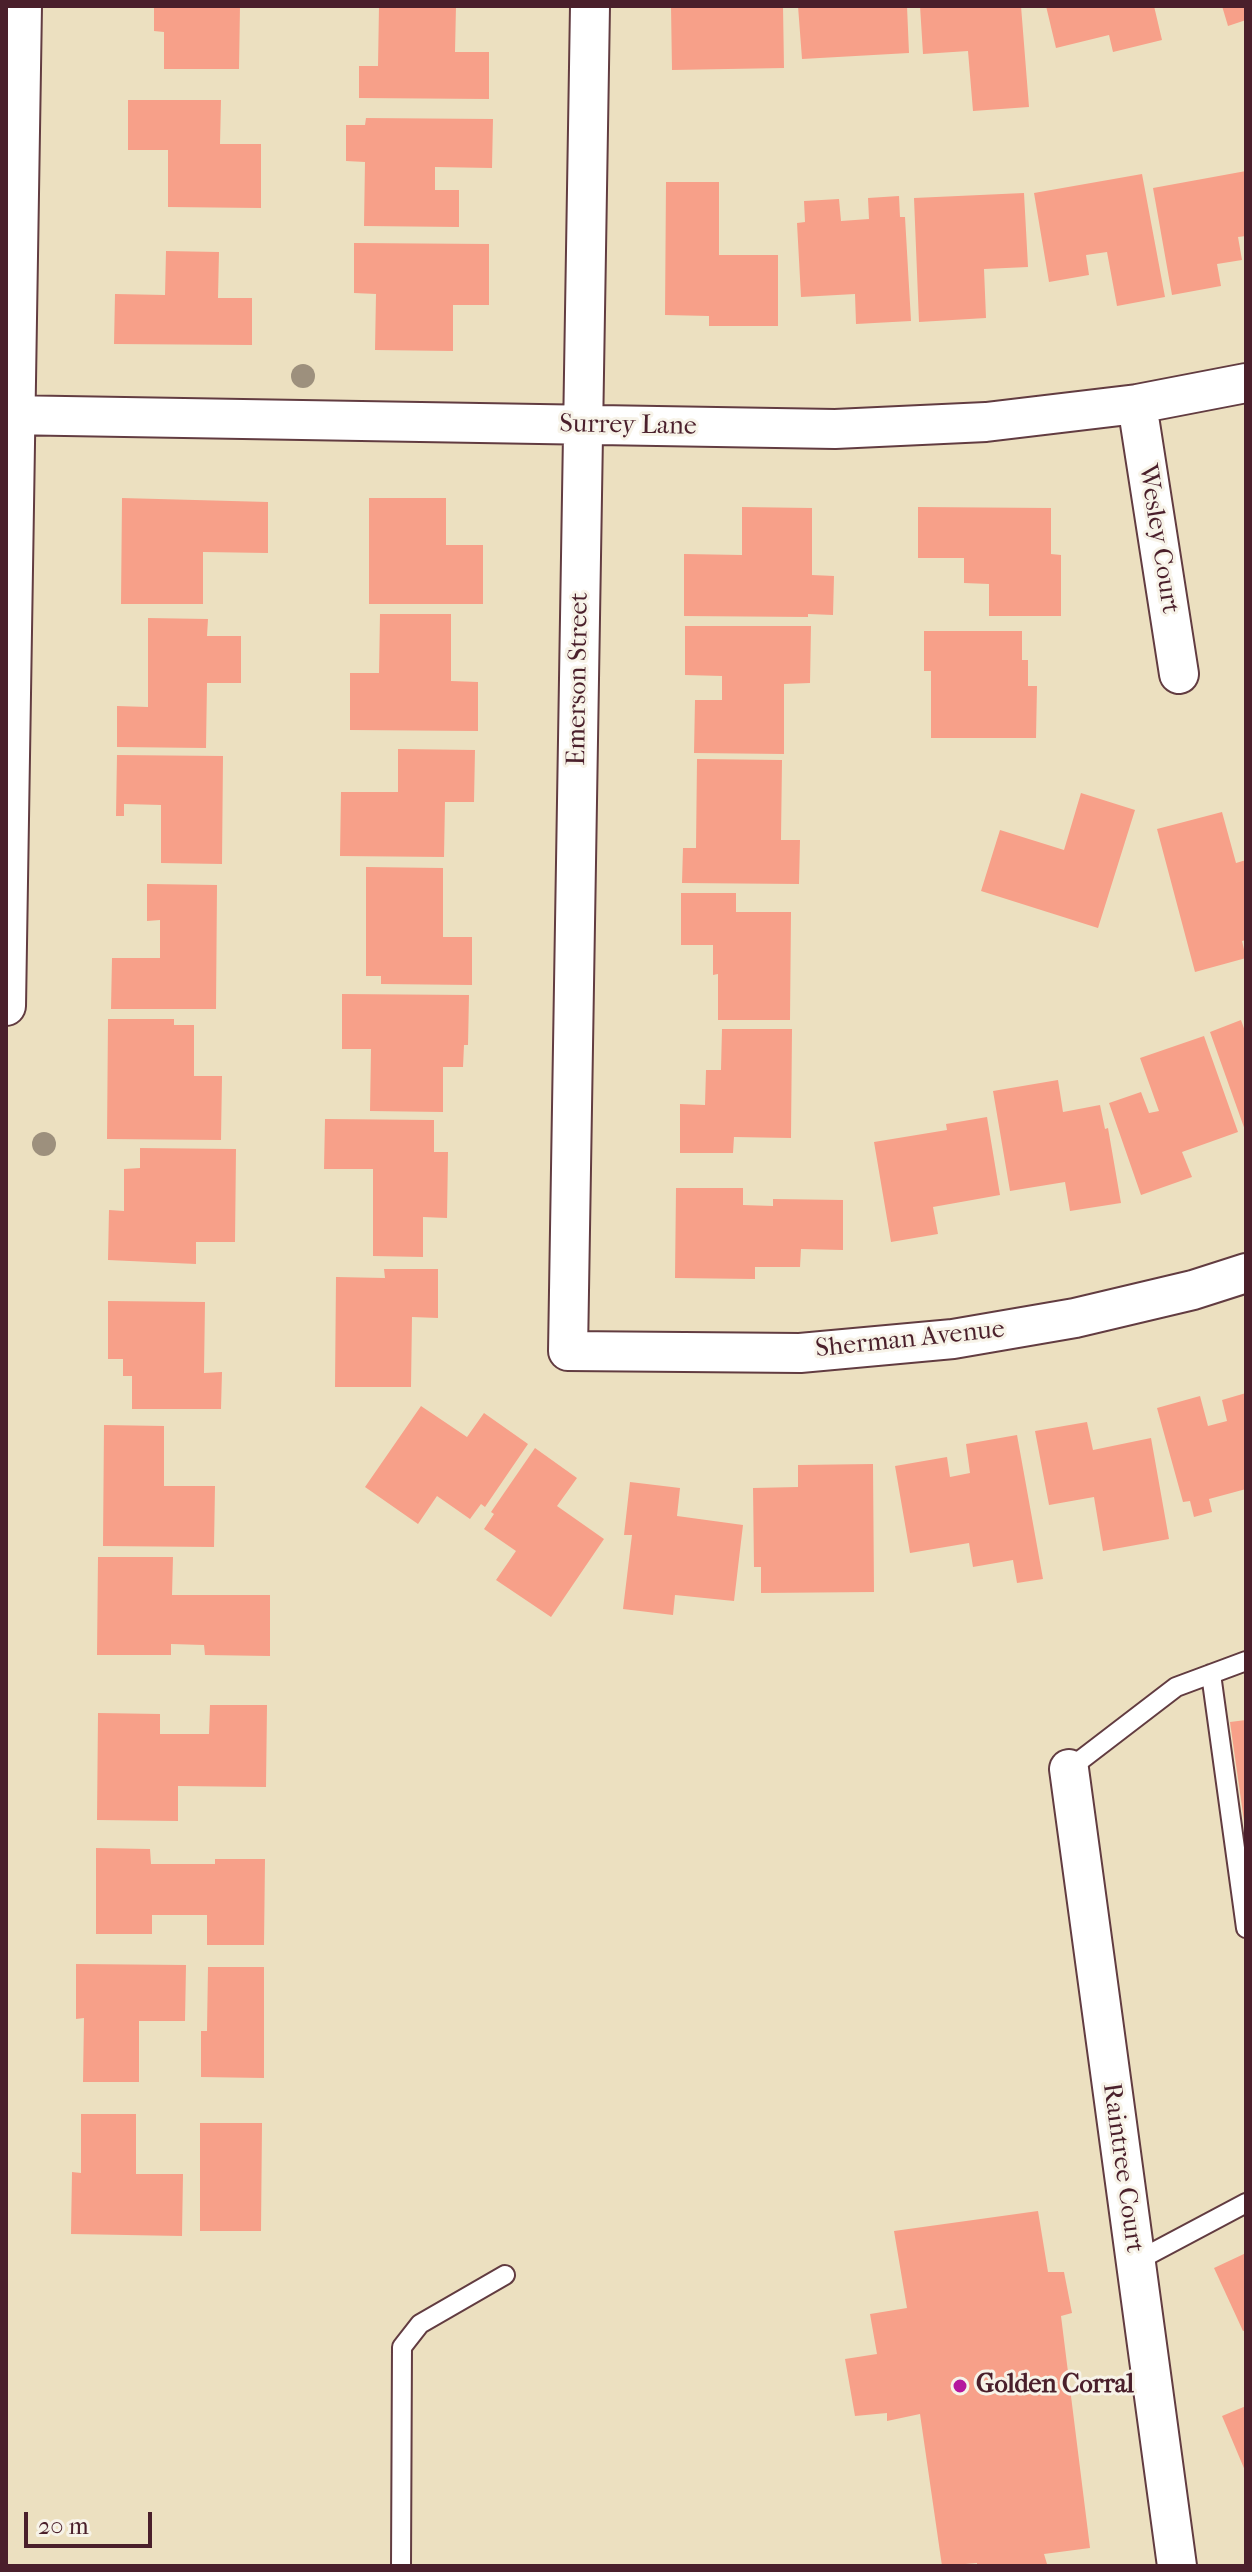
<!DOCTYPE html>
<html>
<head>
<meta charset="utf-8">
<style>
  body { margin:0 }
  #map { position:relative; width:1252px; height:2572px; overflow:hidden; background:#ece0c0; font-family:"IM FELL French Canon",serif }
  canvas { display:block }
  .frame { position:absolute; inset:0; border:8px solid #4a1f2b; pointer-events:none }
  .scale { position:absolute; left:24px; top:2512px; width:128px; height:36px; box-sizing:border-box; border:4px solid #4a1f2b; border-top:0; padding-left:10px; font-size:24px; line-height:28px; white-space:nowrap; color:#4a1f2b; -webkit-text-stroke:6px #f7f3e8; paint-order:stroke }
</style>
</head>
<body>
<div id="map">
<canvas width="1252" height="2572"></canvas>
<div class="frame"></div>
<div class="scale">20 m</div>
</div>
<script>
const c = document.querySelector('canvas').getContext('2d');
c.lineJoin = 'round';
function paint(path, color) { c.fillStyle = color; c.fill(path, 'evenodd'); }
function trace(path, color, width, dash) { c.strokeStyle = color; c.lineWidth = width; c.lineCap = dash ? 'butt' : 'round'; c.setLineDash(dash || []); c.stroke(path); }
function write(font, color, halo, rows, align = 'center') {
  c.font = font + ' "IM FELL French Canon",serif'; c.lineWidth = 6; c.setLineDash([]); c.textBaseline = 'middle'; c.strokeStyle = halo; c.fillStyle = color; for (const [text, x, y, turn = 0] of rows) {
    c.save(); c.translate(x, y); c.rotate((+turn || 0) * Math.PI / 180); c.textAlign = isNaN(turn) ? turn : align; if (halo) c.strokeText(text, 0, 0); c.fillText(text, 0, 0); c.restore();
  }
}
paint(new Path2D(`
  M154 6H240L239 69H164V32L154 31Z
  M379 6H456L455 52H489V99L359 98V66H378Z
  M671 6H783L784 68 672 70Z
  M798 6H907L909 53 802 59Z
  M920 6H1021L1029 107 973 111 968 51 923 54Z
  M1046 6H1154L1162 40 1113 52 1109 35 1056 48Z
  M1222 6H1246V20L1228 26Z
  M128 100H221L220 144H261V208L168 207V150H128Z
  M366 118 493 119 492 168 435 167V190H459V227L364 226 365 162 346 161V125H365Z
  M1246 171V236L1238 237 1242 260 1217 264 1221 286 1172 295 1153 188Z
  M1142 174 1165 297 1117 306 1107 252 1086 255 1089 275 1049 282 1034 193Z
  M666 182H719V255H778V326H709V316L665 315Z
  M1024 193 1028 267 984 269 986 318 919 322 914 198Z
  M899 196 900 217H905L911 321 856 324 855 294 801 297 797 223 805 222 804 201 839 199 841 221 869 219 868 198Z
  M354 243 489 244V305H453V351L375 350 376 294 354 293Z
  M166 251 219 252 218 298H252V345L114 344 115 294 165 295Z
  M122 498 268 502V553L203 552V604H121Z
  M369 498H446V545H483V604H369Z
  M742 507 812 508V575L834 576 833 615 808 614V617L684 616V554L742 555Z
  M918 507 1051 508V554L1061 555V616H989V584L964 583V558H918Z
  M380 614H451V681L478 682V731L350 730V673H379Z
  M148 618 208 619 207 636H241V683H207L206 748 117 747V706L148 707Z
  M685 626H811L810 683 784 684V754L694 753 695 700H722V676L685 675Z
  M924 631H1022V660H1028V686H1037L1036 738H931V671H924Z
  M398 749 475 750 474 802H445L444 857 340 856 341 792H398Z
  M117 755 223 756 222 864 161 863V805L124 804V816H116Z
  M697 759 782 760 781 840H800L799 884 682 883 683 848H696Z
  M1081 793 1135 810 1098 928 981 891 1000 830 1064 850Z
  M1222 812 1236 863 1246 860V940L1242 941 1246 958 1195 972 1157 829Z
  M366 867 443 868V937H472V985L381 984V976H366Z
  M147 884 217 885 216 1009H111L112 958H160V920L147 921Z
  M681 893H736V912H791L790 1020H718V974L713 975V945H681Z
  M342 994 469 995 468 1045H464L463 1067H443V1112L370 1111 371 1049H342Z
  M108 1019H174V1025H194V1076H222L221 1140 107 1139Z
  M1241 1020 1246 1034V1133L1210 1032Z
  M722 1029H792L791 1138 734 1137 733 1153H680V1104L705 1105 706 1070H721Z
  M1204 1036 1238 1132 1182 1152 1192 1177 1141 1195 1109 1103 1141 1092 1149 1113 1159 1111 1140 1058Z
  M1058 1080 1063 1112 1100 1105 1105 1129 1108 1128 1121 1203 1070 1211 1065 1182 1010 1191 993 1091Z
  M987 1117 1000 1195 933 1207 938 1234 891 1242 874 1142 947 1130 946 1124Z
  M325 1119 434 1120V1152H448L447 1218 423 1217V1257L373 1256V1169H324Z
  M140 1148 236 1149 235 1242H196V1264L108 1260 109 1210 124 1211V1169L140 1168Z
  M676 1188H743V1205L773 1206V1199L843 1200V1250L801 1249 800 1267H755V1279L675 1278Z
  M384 1269H438V1318L412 1317 411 1387H335L336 1277 385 1278Z
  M108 1301 205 1302 204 1373 222 1372 221 1409H132V1376H123V1359H108Z
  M1246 1393V1489L1209 1499 1212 1512 1194 1517 1190 1501 1183 1502 1157 1408 1200 1396 1208 1426 1227 1421 1222 1400Z
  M421 1406 467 1437 484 1413 528 1444 485 1507 481 1504 470 1519 437 1496 418 1524 365 1487Z
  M1087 1422 1093 1450 1151 1438 1169 1539 1103 1551 1094 1497 1049 1505 1035 1431Z
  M104 1425 164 1426V1486H215L214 1547 103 1546Z
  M1017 1435 1043 1579 1017 1583 1013 1560 973 1567 969 1543 910 1553 895 1466 947 1457 950 1477 970 1473 966 1444Z
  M535 1448 577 1478 557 1506 604 1539 551 1617 496 1580 516 1551 484 1529 494 1514 491 1512Z
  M873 1464 874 1592 761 1593V1567H754L753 1488 798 1487V1465Z
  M630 1482 680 1488 677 1516 743 1525 734 1601 675 1595 673 1615 623 1609 632 1535H624Z
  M98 1557H173L172 1595H270V1656L205 1655 204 1645 171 1644V1655H97Z
  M210 1705H267L266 1787 178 1786V1821L97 1820 98 1713 160 1714V1734H209Z
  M1246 1720V1821H1244L1230 1722Z
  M96 1848 150 1849 151 1864H215V1859H265L264 1945H207V1915H152V1934H96Z
  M76 1964 186 1965 185 2021H139V2082H83L84 2018 76 2019Z
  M208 1967H264V2078L201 2077V2031H207Z
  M81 2114H136V2174H183L182 2236 71 2234 72 2172 81 2173Z
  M200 2123H262L261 2231H200Z
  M1038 2211 1048 2272H1064L1072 2313 1061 2316 1090 2548 1044 2554 1047 2564 1037 2566H977V2563L942 2566 920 2414 887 2421V2413L855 2416 845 2359 877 2354 870 2314 907 2308 894 2231Z
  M1246 2253V2330L1243 2331 1214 2268Z
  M1246 2406V2473L1222 2416Z`), '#f7a089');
const service = new Path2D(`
  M1211 1674 1246 1928
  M1069 1769 1176 1687 1246 1661
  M1135 2262 1246 2203
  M401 2566 402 2347 420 2324 505 2275`);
const minor = new Path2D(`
  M590 6 568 1351 800 1353 953 1339 1075 1318 1193 1290 1246 1273
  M1137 404 1179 674
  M6 415 835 429 986 422 1137 404 1246 383
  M6 1006 22 6
  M1069 1769 1177 2566`);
trace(service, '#623c41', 22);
trace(minor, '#623c41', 42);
trace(service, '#fff', 18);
trace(minor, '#fff', 38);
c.fillStyle = '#9d907d';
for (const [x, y] of [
  [303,376],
  [44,1144]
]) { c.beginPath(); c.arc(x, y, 12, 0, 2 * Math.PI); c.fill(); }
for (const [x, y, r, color] of [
  [960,2386,8,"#b5179e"]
]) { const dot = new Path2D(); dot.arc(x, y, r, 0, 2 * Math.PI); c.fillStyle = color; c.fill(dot); trace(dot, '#f7f3e8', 3); }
write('26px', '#4a1f2b', '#f7f3e8', [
  ["Surrey Lane",628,426,1],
  ["Wesley Court",1158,539,81],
  ["Emerson Street",579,679,-89],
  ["Sherman Avenue",910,1340,-6],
  ["Raintree Court",1122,2168,82]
]);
write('bold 26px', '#4a1f2b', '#f7f3e8', [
  ["Golden Corral",976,2386]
], 'left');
</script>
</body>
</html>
